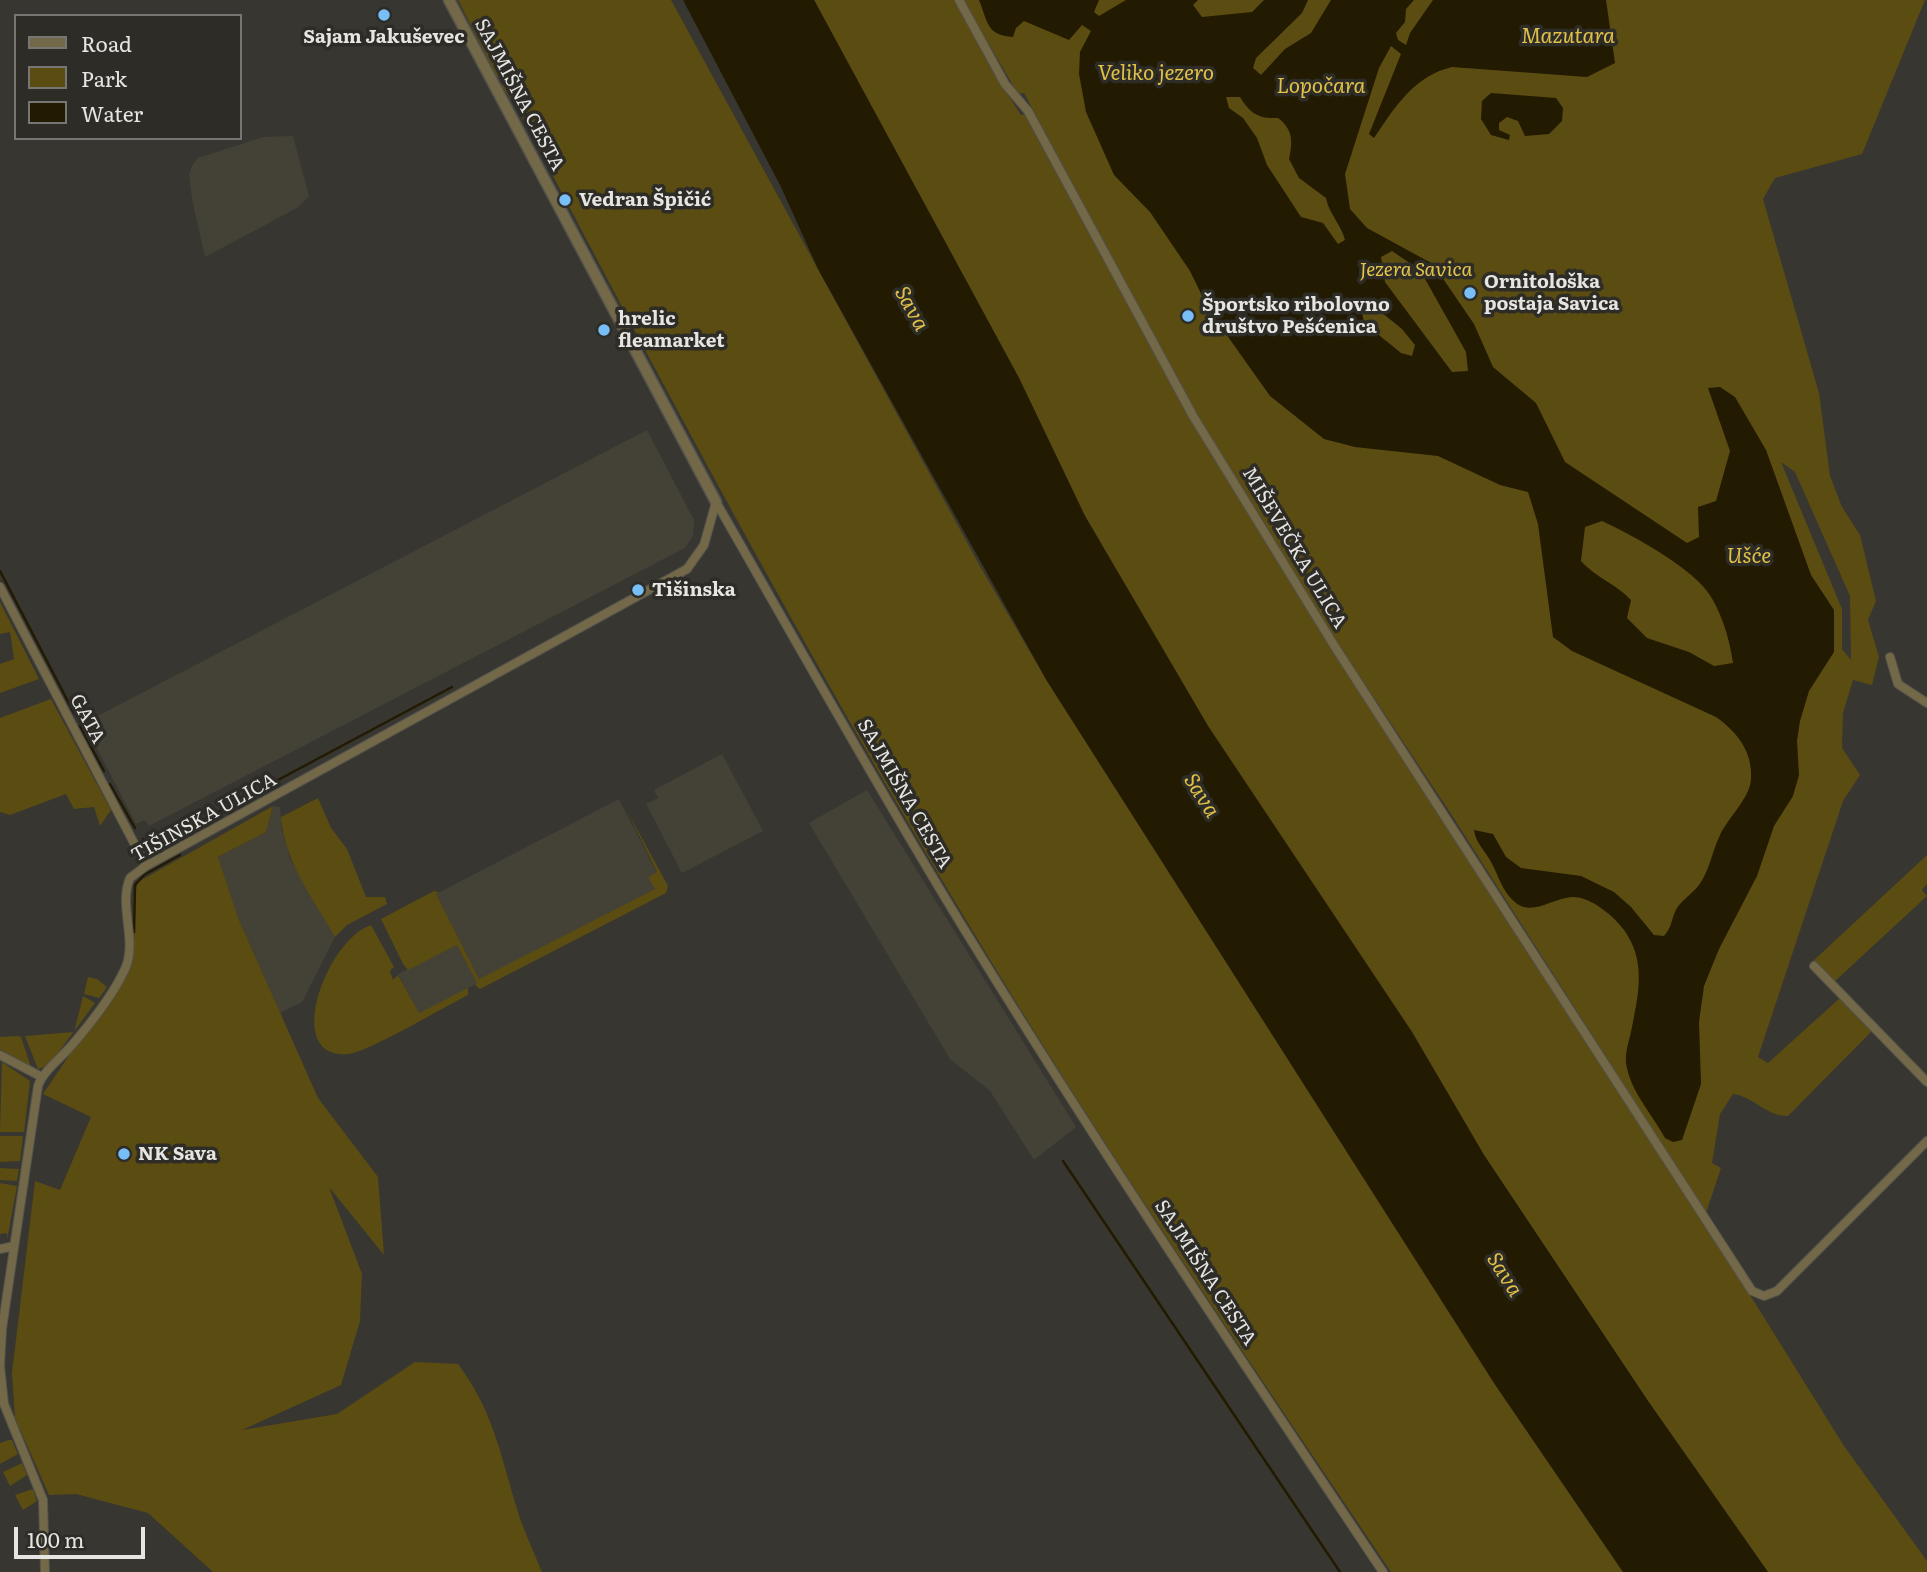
<!DOCTYPE html>
<html>
<head>
<meta charset="utf-8">
<style>
  body { margin:0 }
  #map { position:relative; width:1927px; height:1572px; overflow:hidden; background:#373631; font-family:Literata,serif }
  canvas { display:block }
  .legend { position:absolute; left:14px; top:14px; width:228px; height:126px; box-sizing:border-box; background:#2d2c27; border:2px solid #777672; margin:0; padding:9px 12px; list-style:none; font-size:21px; color:#e6e5e2 }
  .legend li { display:flex; align-items:center; gap:14px; height:35px }
  .legend b { width:35px; border:2px solid #777672 }
  .scale { position:absolute; left:14px; top:1527px; width:131px; height:32px; box-sizing:border-box; border:4px solid #e6e5e2; border-top:0; padding-left:9px; font-size:21px; line-height:24px; white-space:nowrap; color:#e6e5e2; -webkit-text-stroke:5px #2d2c27; paint-order:stroke }
</style>
</head>
<body>
<div id="map">
<canvas width="1927" height="1572"></canvas>
<ul class="legend">
<li><b style="height:9px;background:#736948"></b>Road</li>
<li><b style="height:19px;background:#5b4c12"></b>Park</li>
<li><b style="height:19px;background:#221a01"></b>Water</li>
</ul>
<div class="scale">100 m</div>
</div>
<script>
const c = document.querySelector('canvas').getContext('2d');
c.lineJoin = 'round';
function paint(path, color) { c.fillStyle = color; c.fill(path, 'evenodd'); }
function trace(path, color, width, dash) { c.strokeStyle = color; c.lineWidth = width; c.lineCap = dash ? 'butt' : 'round'; c.setLineDash(dash || []); c.stroke(path); }
function write(font, color, halo, rows, align = 'center') {
  c.font = font + ' Literata,serif'; c.lineWidth = 7; c.setLineDash([]); c.textBaseline = 'middle'; c.strokeStyle = halo; c.fillStyle = color; for (const [text, x, y, turn = 0] of rows) {
    c.save(); c.translate(x, y); c.rotate((+turn || 0) * Math.PI / 180); c.textAlign = isNaN(turn) ? turn : align; if (halo) c.strokeText(text, 0, 0); c.fillText(text, 0, 0); c.restore();
  }
}
paint(new Path2D(`
  M293 136 309 196 297 208 205 257 192 199 189 174 193 164 198 158 263 137Z
  M647 430 694 520 693 536 685 548 149 826 145 820 136 824 84 723Z
  M722 754 763 831 682 873 646 804 658 798 654 790Z
  M867 790 1076 1127 1034 1160 990 1091 950 1059 809 823Z
  M619 799 657 873 655 889 479 980 436 894Z
  M273 806 280 807 282 831 290 858 335 937 302 1002 280 1013 239 920 218 857 266 832Z
  M457 945 478 983 419 1014 398 974Z`), '#444137');
paint(new Path2D(`
  M458 0H671L981 568 1047 681 1494 1383 1623 1572H1391C1246 1356 1099 1142 966 920 807 656 662 384 519 111L501 85 507 82 504 75 497 77Z
  M814 0H956L990 67 1021 115 1024 114 1186 412 1331 649 1671 1168 1844 1446 1927 1561V1572H1768L1648 1401 1484 1155 1412 1032 1208 726 1085 516 1019 378Z
  M963 0H1925L1862 154 1775 178 1763 199 1819 393 1830 476 1842 507 1860 535 1876 601 1868 620 1879 657 1872 685 1853 680 1843 713 1842 748 1860 775 1843 801 1758 1057 1768 1063 1840 998 1873 1030 1788 1116C1765 1116 1755 1097 1733 1094L1720 1114 1712 1163 1721 1168 1706 1213 1449 811 1339 645 1193 408 1024 93 1018 94ZM1781 462 1795 472 1850 596 1851 660 1842 649V609Z
  M0 602 39 679 0 693V664L14 659 10 632 0 634Z
  M51 699 111 810 100 826 94 807 74 809 66 794 10 815 0 812V718Z
  M318 798 331 828 347 849 366 897H385L387 904 347 925 335 937C314 900 284 861 281 817Z
  M273 806 266 832 218 857 239 920 318 1098 378 1177 384 1255 329 1187 362 1274 360 1321 341 1385 242 1430 337 1414 415 1362 458 1364C496 1414 502 1464 521 1521 527 1538 535 1555 542 1572H213L148 1513 76 1494 49 1495 15 1418 12 1373 35 1181 60 1190 91 1117 43 1094 128 968 134 932 133 899 138 882Z
  M626 809 668 886 666 893 480 989 475 985 477 983 457 945 408 970 403 964 381 919 434 891 439 892 436 894 479 979 655 889 648 877 657 872Z
  M1927 855V884L1922 890 1927 896 1833 983 1812 962Z
  M371 925 394 967 390 971 393 980 398 975 419 1013 468 988V995C444 1007 369 1052 348 1054 282 1060 326 940 371 925Z
  M88 977 97 979 107 987 99 998 84 994Z
  M83 996 95 1003 49 1065 38 1069 25 1036 74 1032Z
  M18 1036 21 1037 31 1067 0 1049V1037Z
  M2 1062 30 1081 24 1132H0Z
  M0 1136H23L20 1161 0 1162Z
  M0 1168 19 1169 17 1181 0 1180Z
  M0 1183 17 1186 7 1240V1233L0 1234Z
  M9 1440H12L18 1454 0 1464V1443Z
  M22 1463 27 1475 10 1486 3 1472Z
  M33 1489 37 1501 23 1510 15 1495Z`), '#5b4c12');
paint(new Path2D(`
  M683 0H814L1019 378 1085 516 1208 726 1412 1032 1484 1155 1648 1401 1768 1572H1623L1494 1383 1047 681 818 269 781 187Z
  M979 0H1099L1094 12 1099 16 1126 0H1198L1193 5 1202 17 1252 12 1264 0H1308L1302 13 1256 58 1253 68 1261 75 1285 49 1311 33 1331 0H1414L1406 9 1405 22 1396 33 1398 40 1406 45 1410 33 1433 0H1606L1615 63 1587 77 1452 67C1414 76 1395 107 1374 138L1369 134 1401 54 1391 46 1379 68 1345 174 1350 209 1367 228 1433 264 1474 324 1493 367 1536 403 1565 462 1687 543 1699 537 1698 507 1716 501 1730 451 1708 388 1720 387 1735 397 1766 450 1811 575 1834 610V652L1809 691 1800 721 1797 741 1799 775 1793 796 1774 826 1757 876 1719 949 1704 986 1699 1022 1701 1084 1682 1140 1673 1142 1665 1138C1652 1114 1630 1091 1626 1063 1625 1050 1630 1039 1632 1027 1639 993 1646 960 1624 930 1614 916 1590 896 1572 897 1553 898 1533 916 1516 903 1502 892 1499 876 1491 862 1485 850 1476 844 1474 830L1493 834 1506 857 1521 868 1581 876 1614 892 1631 907 1654 935 1664 936C1673 926 1671 918 1677 908 1683 899 1693 893 1699 885 1710 870 1712 851 1720 835 1728 818 1750 798 1751 779 1753 752 1737 732 1716 717L1572 651 1553 637 1538 524 1528 492 1500 485 1438 456 1355 447 1324 439 1270 396 1209 310 1190 271 1150 212 1114 175 1086 112 1079 74 1080 52 1091 31 1082 25 1069 40 1024 21 1016 28 1013 37C986 35 988 22 979 0ZM1226 97H1240C1250 113 1258 119 1278 118 1293 129 1293 142 1289 159L1299 178 1326 198C1329 214 1341 224 1345 240L1338 244 1323 223 1301 217 1267 165 1257 138 1243 118 1229 108ZM1392 251 1420 270 1466 352 1468 371 1452 372 1385 282 1381 257ZM1362 312H1381L1402 329 1415 345 1412 356 1401 353 1364 323ZM1602 521C1631 534 1688 566 1707 591 1721 610 1730 640 1733 663L1714 666 1689 652 1647 638 1627 618 1631 600C1615 583 1599 580 1581 561L1585 527Z
  M1491 93 1556 98 1563 108 1562 121 1549 134 1525 136 1518 121 1507 117 1499 123V130L1510 135 1509 140 1491 135 1481 119 1482 101Z`), '#221a01');
trace(new Path2D(`
  M0 571 74 713
  M80 726 104 771
  M110 784 135 828
  M143 839 148 846 160 843 452 687
  M134 932 135 885 144 875 180 855
  M1063 1161 1340 1572`), '#221a01', 2.5);
const minor = new Path2D(`
  M959 0 1005 84 1028 111 1193 416 1335 647 1752 1291 1764 1296 1777 1291 1927 1141
  M716 502C797 643 876 785 961 924 1096 1144 1240 1358 1383 1572
  M0 587 146 866
  M1890 657 1898 684 1927 703
  M1814 966 1927 1082
  M0 1055 42 1077
  M0 1249 14 1246
  M45 1572 43 1500 4 1404 0 1366 2 1329 38 1086C43 1071 62 1057 72 1045 91 1023 113 995 125 969 138 941 118 906 130 878L146 866 687 569 704 545 716 502`);
const tertiary = new Path2D(`
  M449 0 716 502`);
trace(minor, '#53524d', 10);
trace(tertiary, '#53524d', 13);
trace(minor, '#736948', 8);
trace(tertiary, '#736948', 10);
for (const [x, y, r, color] of [
  [384,15,7,"#78bff7"],
  [565,200,7,"#78bff7"],
  [1470,293,7,"#78bff7"],
  [1188,316,7,"#78bff7"],
  [604,330,7,"#78bff7"],
  [638,590,7,"#78bff7"],
  [124,1154,7,"#78bff7"]
]) { const dot = new Path2D(); dot.arc(x, y, r, 0, 2 * Math.PI); c.fillStyle = color; c.fill(dot); trace(dot, '#2d2c27', 2.5); }
write('bold 19px', '#e6e5e2', '#2d2c27', [
  ["Sajam Jakuševec",384,37,"center"],
  ["Vedran Špičić",579,200],
  ["Ornitološka",1484,282],
  ["postaja Savica",1484,304],
  ["Športsko ribolovno",1202,305],
  ["društvo Pešćenica",1202,327],
  ["hrelic",618,319],
  ["fleamarket",618,341],
  ["Tišinska",652,590],
  ["NK Sava",138,1154]
], 'left');
write('19px', '#e6e5e2', '#2d2c27', [
  ["SAJMIŠNA CESTA",519,95,62],
  ["MIŠEVEČKA ULICA",1294,548,59],
  ["GATA",87,719,62],
  ["SAJMIŠNA CESTA",904,794,60],
  ["TIŠINSKA ULICA",204,818,-29],
  ["SAJMIŠNA CESTA",1205,1273,57]
]);
write('italic 19px', '#e6c54d', '#2d2c27', [
  ["Jezera Savica",1416,270]
]);
write('italic 21px', '#e1c048', '#2d2c27', [
  ["Mazutara",1568,37],
  ["Veliko jezero",1156,74],
  ["Lopočara",1321,87],
  ["Sava",911,309,61],
  ["Ušće",1749,557],
  ["Sava",1201,796,58],
  ["Sava",1504,1275,58]
]);
</script>
</body>
</html>
